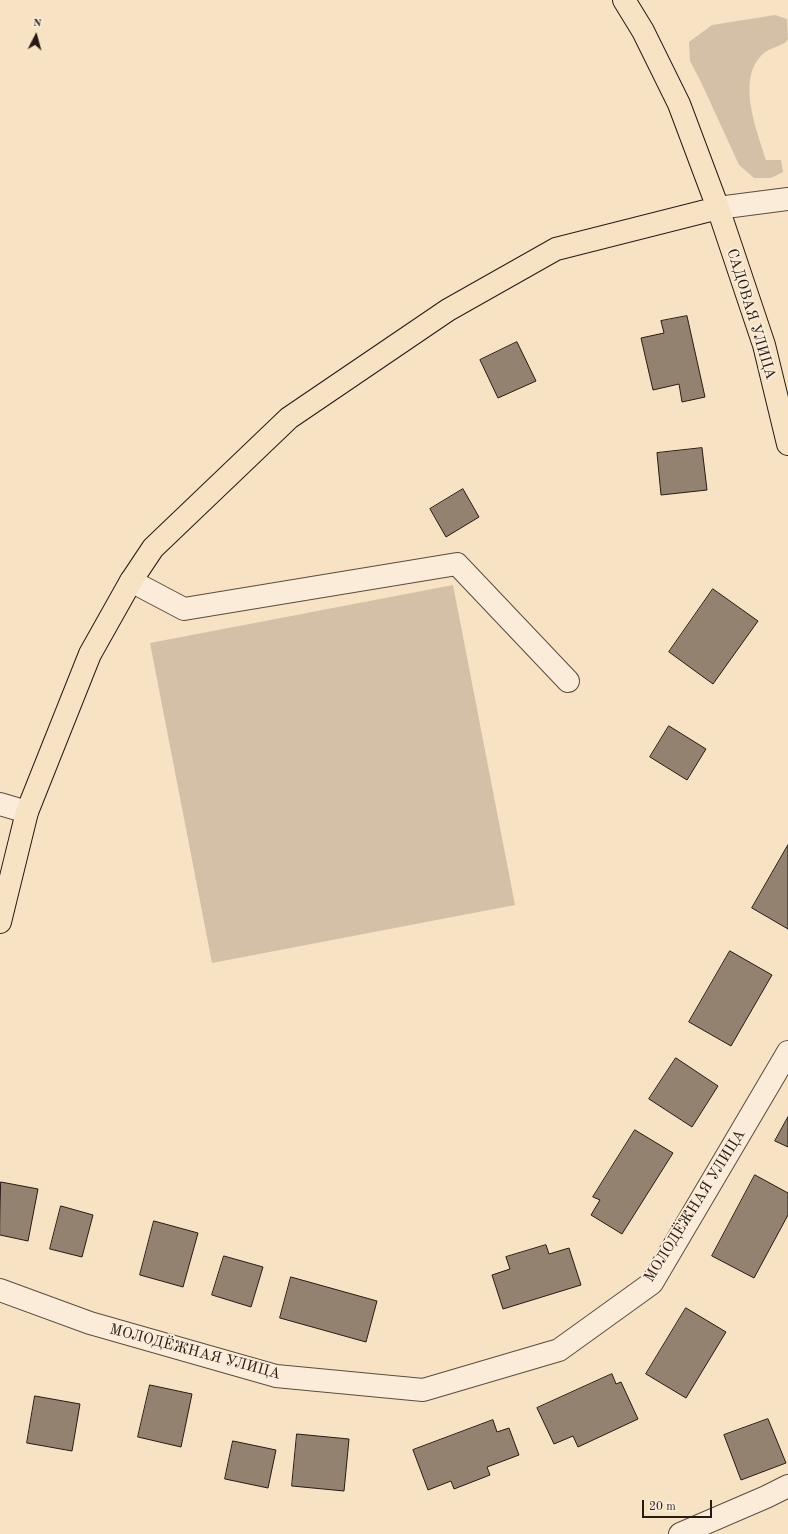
<!DOCTYPE html>
<html>
<head>
<meta charset="utf-8">
<style>
  body { margin:0 }
  #map { position:relative; width:788px; height:1534px; overflow:hidden; background:#f8e2c4; font-family:"Old Standard TT",serif }
  canvas { display:block }
  .north { position:absolute; left:16px; top:16px; width:40px; height:40px; -webkit-text-stroke:3px #faecd9; paint-order:stroke; rotate:6deg; font-size:11px; font-weight:700; line-height:16px; text-align:center; color:#261a13 }
  .north::after { content:''; display:block; margin:auto; width:14px; height:18px; background:#261a13; clip-path:polygon(50% 0,100% 100%,50% 72%,0 100%) }
  .scale { position:absolute; left:642px; top:1500px; width:70px; height:18px; box-sizing:border-box; border:2px solid #261a13; border-top:0; padding-left:5px; font-size:12px; line-height:14px; white-space:nowrap; color:#261a13; -webkit-text-stroke:3px #faecd9; paint-order:stroke }
</style>
</head>
<body>
<div id="map">
<canvas width="788" height="1534"></canvas>
<div class="north">N</div>
<div class="scale">20 m</div>
</div>
<script>
const c = document.querySelector('canvas').getContext('2d');
c.lineJoin = 'round';
function paint(path, color) { c.fillStyle = color; c.fill(path, 'evenodd'); }
function trace(path, color, width, dash) { c.strokeStyle = color; c.lineWidth = width; c.lineCap = dash ? 'butt' : 'round'; c.setLineDash(dash || []); c.stroke(path); }
function write(font, color, halo, rows, align = 'center') {
  c.font = font + ' "Old Standard TT",serif'; c.lineWidth = 4; c.setLineDash([]); c.textBaseline = 'middle'; c.strokeStyle = halo; c.fillStyle = color; for (const [text, x, y, turn = 0] of rows) {
    c.save(); c.translate(x, y); c.rotate((+turn || 0) * Math.PI / 180); c.textAlign = isNaN(turn) ? turn : align; if (halo) c.strokeText(text, 0, 0); c.fillText(text, 0, 0); c.restore();
  }
}
paint(new Path2D(`
  M775 15 787 19 788 39 786 42C780 46 770 48 764 53 735 78 757 130 766 160H781L783 172 771 178H754L739 165 701 82 690 61 689 42 712 25Z
  M453 585 515 905 212 963 150 643Z`), '#d4c0a6');
const building = new Path2D(`
  M687 316 705 397 682 402 679 384 653 390 641 338 664 333 661 321Z
  M517 342 536 381 498 398 480 360Z
  M702 448 707 490 661 495 657 453Z
  M463 489 479 517 446 537 430 509Z
  M713 589 758 621 713 684 669 652Z
  M669 726 706 749 687 780 650 757Z
  M788 845V929L752 908Z
  M730 951 772 975 731 1046 689 1022Z
  M676 1058 718 1086 692 1127 649 1099Z
  M788 1117V1147L775 1141Z
  M635 1130 673 1153 622 1234 591 1215 600 1200 593 1197Z
  M755 1175 788 1193V1215L754 1278 712 1256Z
  M1 1182 38 1189 28 1241 0 1235Z
  M61 1206 93 1215 82 1257 50 1249Z
  M154 1221 198 1233 183 1287 140 1275Z
  M546 1245 549 1254 569 1248 581 1285 503 1309 492 1275 510 1269 506 1257Z
  M224 1256 263 1267 251 1307 212 1295Z
  M291 1277 377 1301 366 1342 280 1318Z
  M686 1308 726 1332 686 1398 646 1374Z
  M612 1374 616 1384 621 1382 638 1419 578 1447 573 1436 554 1444 537 1408Z
  M150 1385 192 1394 181 1447 138 1437Z
  M35 1396 80 1404 72 1451 27 1443Z
  M768 1419 786 1463 741 1480 724 1435Z
  M493 1420 497 1432 509 1428 519 1455 487 1467 490 1475 454 1489 451 1481 428 1490 413 1450Z
  M297 1434 349 1439 344 1491 292 1486Z
  M233 1441 276 1450 268 1488 225 1479Z`);
paint(building, '#93826f');
trace(building, '#261a13', 1);
const minor = new Path2D(`
  M718 208 788 199
  M131 581 184 609 457 564 568 681
  M0 804 27 812
  M0 1290 90 1323 276 1376 423 1390 559 1350 652 1283 788 1052
  M680 1534 766 1497 788 1486`);
const major = new Path2D(`
  M624 0 643 31 679 104 718 208 764 345 788 444
  M0 922 27 812 90 654 131 581 153 548 289 418 448 310 556 249 718 208`);
trace(minor, '#5a4c3f', 24);
trace(major, '#261a13', 24);
trace(minor, '#faecd9', 22);
trace(major, '#f8e2c4', 22);
write('15px', '#261a13', '#faecd9', [
  ["САДОВАЯ УЛИЦА",751,314,73],
  ["МОЛОДЁЖНАЯ УЛИЦА",695,1206,-58],
  ["МОЛОДЁЖНАЯ УЛИЦА",195,1352,15]
]);
</script>
</body>
</html>
